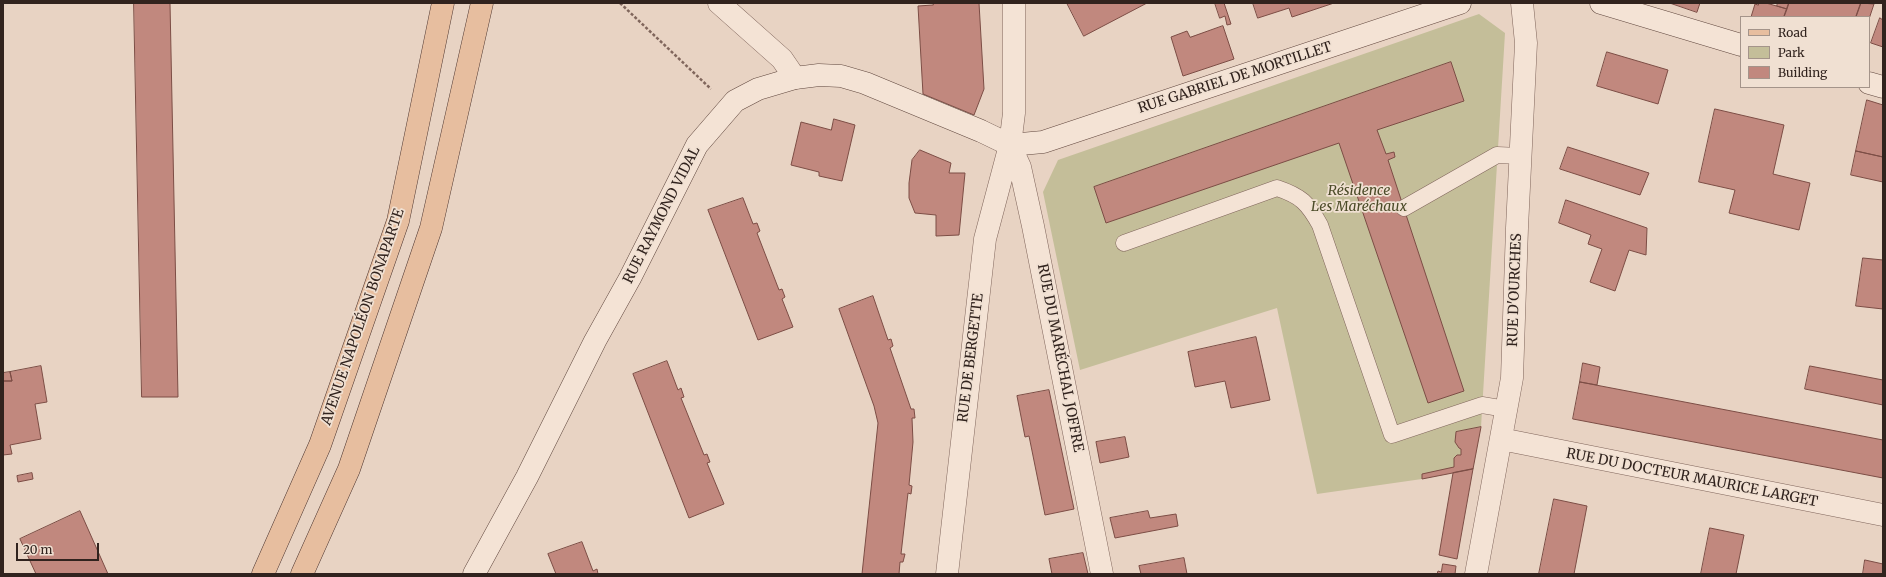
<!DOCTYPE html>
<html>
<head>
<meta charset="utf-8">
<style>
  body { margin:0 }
  #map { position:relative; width:1886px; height:577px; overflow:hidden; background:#e8d3c3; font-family:Merriweather,serif }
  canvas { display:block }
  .frame { position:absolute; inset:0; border:4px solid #31231e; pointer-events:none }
  .legend { position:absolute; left:1740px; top:16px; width:130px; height:72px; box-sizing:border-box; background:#f0e0d2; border:1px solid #a4948a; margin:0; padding:5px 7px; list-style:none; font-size:12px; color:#31231e }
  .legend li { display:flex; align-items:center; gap:8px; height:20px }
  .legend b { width:20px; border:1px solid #a4948a }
  .scale { position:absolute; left:16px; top:543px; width:83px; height:18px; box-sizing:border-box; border:2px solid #31231e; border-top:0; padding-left:5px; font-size:12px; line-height:14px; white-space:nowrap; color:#31231e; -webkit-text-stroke:3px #f0e0d2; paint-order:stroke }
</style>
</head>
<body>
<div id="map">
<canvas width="1886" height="577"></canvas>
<div class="frame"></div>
<ul class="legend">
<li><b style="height:5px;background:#e7be9f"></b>Road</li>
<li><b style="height:11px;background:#c4be99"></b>Park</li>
<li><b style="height:11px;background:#c1887e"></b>Building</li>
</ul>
<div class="scale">20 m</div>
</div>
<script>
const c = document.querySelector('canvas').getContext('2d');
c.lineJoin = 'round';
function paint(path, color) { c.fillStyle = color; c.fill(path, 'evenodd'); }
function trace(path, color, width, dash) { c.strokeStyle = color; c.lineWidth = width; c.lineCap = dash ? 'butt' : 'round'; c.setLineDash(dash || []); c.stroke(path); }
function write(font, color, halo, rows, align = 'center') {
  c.font = font + ' Merriweather,serif'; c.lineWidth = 3.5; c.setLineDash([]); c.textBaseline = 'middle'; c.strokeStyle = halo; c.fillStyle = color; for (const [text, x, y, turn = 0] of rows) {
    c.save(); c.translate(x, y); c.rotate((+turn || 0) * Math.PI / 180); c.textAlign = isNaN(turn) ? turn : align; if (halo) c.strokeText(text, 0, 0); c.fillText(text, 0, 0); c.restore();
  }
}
paint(new Path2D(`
  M1479 14 1505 33 1481 427 1473 469 1422 479 1317 494 1277 308 1080 370 1043 192 1058 160Z`), '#c4be99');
const building = new Path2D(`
  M134 3H170L178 397H142Z
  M933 3H979L984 89 974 115 923 94 918 6 933 5Z
  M1067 3H1147L1084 36Z
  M1215 3H1224L1231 24 1227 25 1225 16 1220 18Z
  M1253 3H1334L1292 17 1289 8 1258 18Z
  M1670 3H1700L1697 12Z
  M1759 3H1766L1787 9 1784 17H1751L1755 4 1758 5Z
  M1778 3H1789L1787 9 1777 6Z
  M1789 3H1861L1856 17H1784Z
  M1861 3 1874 4 1869 19V17H1856Z
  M1880 18 1883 20V47L1871 43Z
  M1223 26 1234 59 1183 76 1171 37 1187 31 1190 37Z
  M1607 52 1668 70 1658 104 1597 86Z
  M1451 62 1464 101 1377 130 1386 154 1394 152 1395 157 1388 160 1464 391 1428 403 1339 143 1106 223 1094 187Z
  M1867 100 1883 105V157L1856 151Z
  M1715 109 1784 125 1773 174 1810 183 1799 230 1729 213 1735 190 1699 182Z
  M834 119 855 125 842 181 819 176V172L791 165 801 122 831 130Z
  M1568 147 1649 173 1640 195 1560 169Z
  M920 150 951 163 949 173H965L959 235 936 236V215L915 213 909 198V183L912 160Z
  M1856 151 1883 157V182L1851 175Z
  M743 198 753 224 757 223 760 231 757 233 779 290 782 289 785 297 782 299 793 327 758 340 708 210Z
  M1566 200 1647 228 1646 255 1629 250 1615 291 1590 282 1602 249 1588 244 1591 235 1559 223Z
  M1863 258 1883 260V309L1856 306Z
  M873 296 888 340 891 339 893 346 890 348 911 409H914L915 418H912L913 442 909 485 912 486 911 494 908 493 901 554H905L903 562H900L899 574H862L878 423 874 406 839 309Z
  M1256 337 1270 400 1231 408 1225 381 1195 387 1188 352Z
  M667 361 678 390 681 388 684 397 681 398 704 455 707 454 710 462 707 463 724 504 689 518 633 374Z
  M1583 363 1600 367 1597 385 1580 382Z
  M41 366 47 402 35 404 41 439 10 445 12 454 3 455V381H12L10 372Z
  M1810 366 1883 380V405L1805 389Z
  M10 372 12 381H3V373Z
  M1580 382 1883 440V478L1573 419Z
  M1049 390 1074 509 1045 515 1029 436 1025 437 1017 396Z
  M1481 427 1473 469 1422 479V474L1454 467V458L1457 455H1461V449L1459 448 1455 442 1456 432Z
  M1125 437 1129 457 1100 463 1096 442Z
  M1473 469 1457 559 1439 555 1453 473Z
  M32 473 33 479 18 482 17 476Z
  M1554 499 1587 506 1574 574H1539Z
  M80 511 108 574H36L20 539Z
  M1148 511 1150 518 1176 514 1178 526 1115 538 1110 518Z
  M1710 528 1744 535 1736 574H1701Z
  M582 542 593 571 597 569 598 574H556L548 554Z
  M1083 553 1088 574H1052L1049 559Z
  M1184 558 1187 574H1141L1139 566Z
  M1865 560 1883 564V574H1863Z
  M1443 564 1456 566 1455 574H1437L1438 571 1441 572Z`);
paint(building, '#c1887e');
trace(building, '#7c4d45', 1);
const lane = new Path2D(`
  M1404 208 1497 155 1520 156
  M1124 243 1277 188C1301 196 1308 203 1320 225L1392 435 1482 405 1506 409`);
const street = new Path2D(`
  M719 3 782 59 795 78
  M1010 145 1020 167 1033 226 1102 574
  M1501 439 1883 515
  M947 574 985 239 1010 145 1014 113V3
  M1476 574 1512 378 1517 228 1526 43 1522 3`);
const secondary = new Path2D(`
  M1601 3 1741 45
  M1869 83 1883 87
  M474 574 527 477 595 341 630 278 697 145 735 101 758 89 795 78 819 75 841 76 865 83 981 131 1010 145 1043 142 1460 3`);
const primary = new Path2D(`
  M263 574 320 445 398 221 443 3
  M302 574 349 469 431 228 482 3`);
trace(lane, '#80665c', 17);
trace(street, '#80665c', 23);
trace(secondary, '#61483f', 23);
trace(primary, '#4e3630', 23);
trace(new Path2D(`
  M620 3 711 89`), '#80665c', 2.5, [3, 2]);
trace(lane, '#f4e3d5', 16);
trace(street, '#f4e3d5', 22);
trace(secondary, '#f4e3d5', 22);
trace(primary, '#e7be9f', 22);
write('14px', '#31231e', '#f0e0d2', [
  ["RUE GABRIEL DE MORTILLET",1235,78,-18],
  ["RUE RAYMOND VIDAL",662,215,-63],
  ["RUE D'OURCHES",1515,290,-88],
  ["AVENUE NAPOLÉON BONAPARTE",363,317,-71],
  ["RUE DE BERGETTE",971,358,-83],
  ["RUE DU MARÉCHAL JOFFRE",1060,358,79],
  ["RUE DU DOCTEUR MAURICE LARGET",1692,478,11]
]);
write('italic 14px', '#4b4b28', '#f0e0d2', [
  ["Résidence",1359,191],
  ["Les Maréchaux",1359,207]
]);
</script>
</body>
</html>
